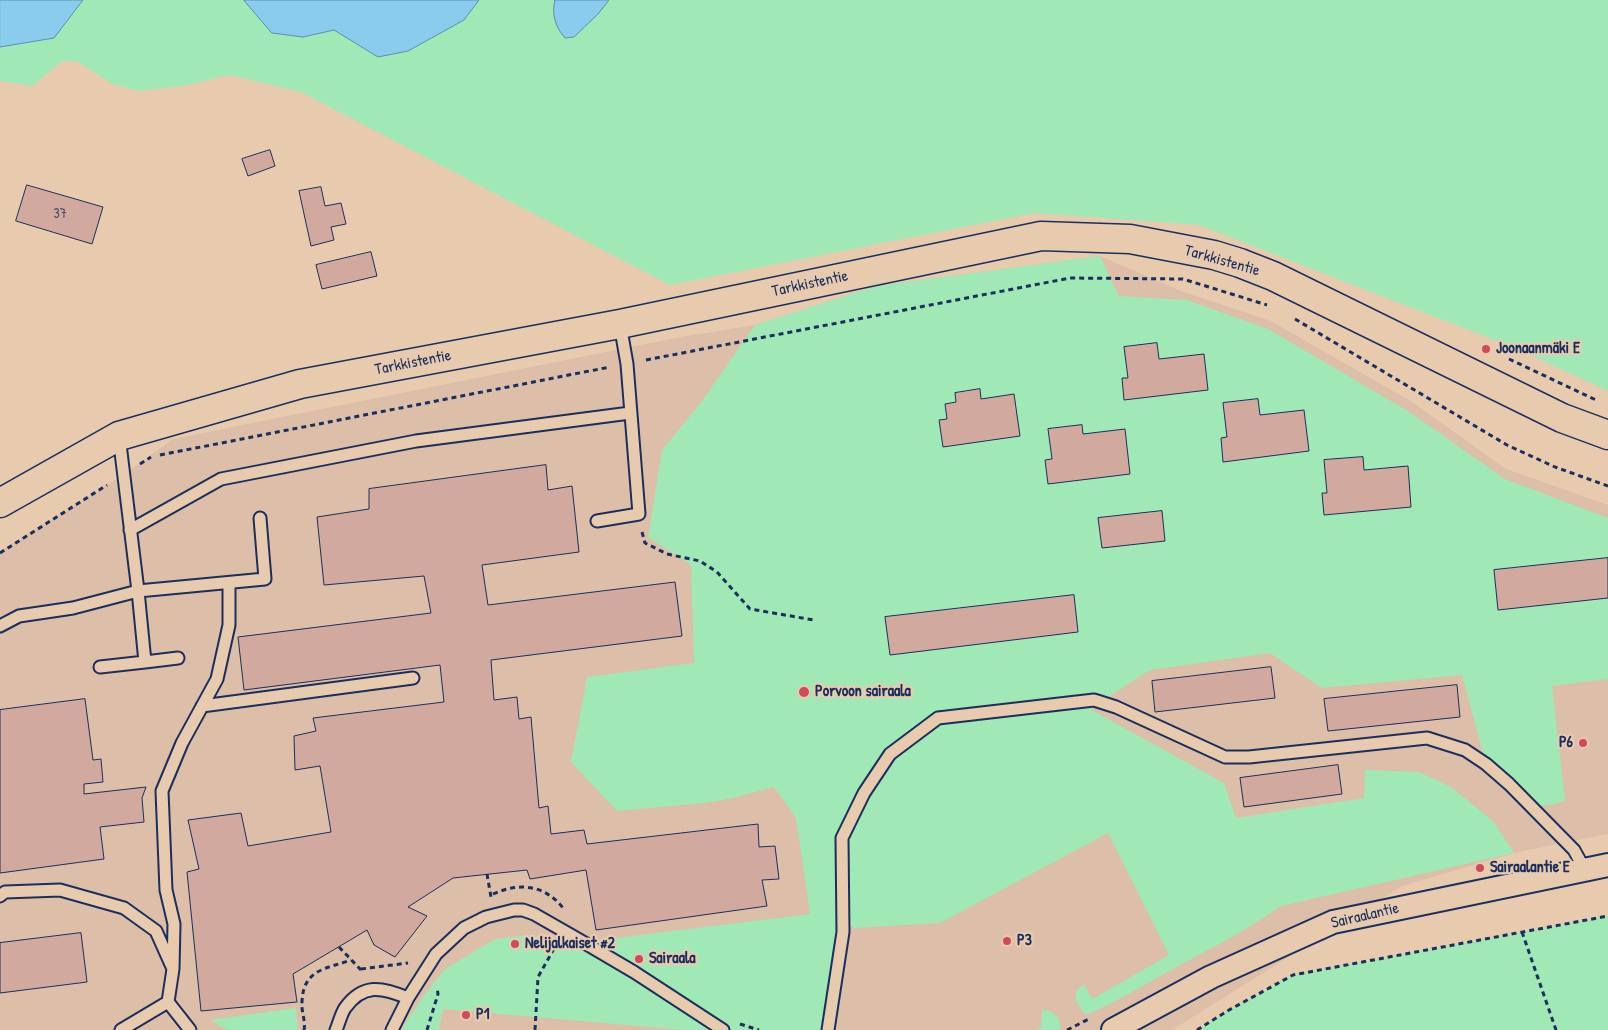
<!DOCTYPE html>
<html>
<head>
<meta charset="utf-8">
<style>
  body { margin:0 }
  canvas { display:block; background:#e8cbaf }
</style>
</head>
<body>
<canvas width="1608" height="1030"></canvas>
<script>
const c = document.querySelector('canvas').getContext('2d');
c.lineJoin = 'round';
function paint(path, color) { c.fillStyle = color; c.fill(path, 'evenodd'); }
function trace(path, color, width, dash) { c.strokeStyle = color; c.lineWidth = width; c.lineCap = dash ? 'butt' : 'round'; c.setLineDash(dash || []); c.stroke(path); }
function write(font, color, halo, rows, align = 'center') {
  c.font = font + ' "Patrick Hand",sans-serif'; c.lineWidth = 4.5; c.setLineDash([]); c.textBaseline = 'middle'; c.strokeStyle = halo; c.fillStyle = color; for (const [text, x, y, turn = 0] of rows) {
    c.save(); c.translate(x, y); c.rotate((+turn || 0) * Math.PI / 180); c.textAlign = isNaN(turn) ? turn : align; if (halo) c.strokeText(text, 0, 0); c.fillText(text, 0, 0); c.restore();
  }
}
paint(new Path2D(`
  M1100 256 1181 291 1271 321 1412 402 1506 469 1608 505V834L1514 853 1402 886 1172 1030H0V551L123 475 173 439 680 337 755 325 876 286Z`), '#ddbea8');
paint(new Path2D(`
  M0 0H1608V391L1515 348 1199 225 1034 213 670 285 301 92 229 75 188 85 139 91 112 84 77 61H62L32 86 0 81Z
  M1100 256 1119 296 1187 300 1268 329 1408 411 1505 479 1608 518V679L1552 686 1565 801 1551 805 1530 806 1486 764 1462 675 1322 688 1270 653 1150 670 1090 709 1224 783 1236 818 1364 798 1365 770 1419 772 1451 787 1493 821 1514 853 1281 906C1246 931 1208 950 1171 970 1142 986 1115 1003 1085 1015L1076 1001V991L1084 984 1092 999 1169 955 1108 833 940 923 854 928 843 921 828 1030H684L443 1009 439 1030H401L424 995 445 969 495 939 527 935 583 942 810 914 796 818 774 787 733 798 705 803 617 811 571 762 587 677 694 663 691 565 648 537 662 450 699 405 755 325 876 286Z
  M1608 916V1030H1197L1229 1010 1293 975Z
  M296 1008 298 1030H227L210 1020Z
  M1048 1010 1058 1017 1061 1030H1036L1041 1027 1042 1011Z`), '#a0e8b6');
const water = new Path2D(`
  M0 0H83L54 38 0 47Z
  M244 0H479L464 20 408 51 378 57 334 30 303 37 272 33Z
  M555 0H609L598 14 574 37 565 38C556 28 551 14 555 0Z`);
paint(water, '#8acceb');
trace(water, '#5e8db3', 1);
const building = new Path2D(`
  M270 150 275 166 248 176 242 159Z
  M27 185 103 207 92 244 16 221Z
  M321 187 325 206 341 203 346 224 331 227 334 240 311 246 299 191Z
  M371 252 377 276 322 289 316 265Z
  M1157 343 1159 359 1204 354 1208 390 1124 400 1122 378H1128L1124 347Z
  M980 389 981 399 1014 394 1020 436 943 447 939 420 947 419 945 404 956 402 955 393Z
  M1258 399 1260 415 1304 410 1309 451 1223 462 1221 438 1227 437 1223 403Z
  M1082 425 1083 434 1125 429 1130 474 1048 484 1045 460 1052 459 1048 429Z
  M1363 457 1364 470 1408 466 1411 507 1324 515 1322 493H1327L1324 460Z
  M546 465 548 490 572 486 579 552 482 565 488 605 675 582 682 636 491 660 494 700 517 697 519 719 531 717 539 808 548 806 551 834 584 830 587 844 758 824 759 847 775 846 779 879 762 880 767 906 596 930 586 870 530 879 527 870 453 878 408 907 427 916 395 957 374 945 367 930 293 974 297 1002 201 1011 187 872 199 869 188 820 241 813 248 846 331 832 320 766 295 770 294 736 316 731 313 718 444 702 440 665 244 690 238 637 431 613 424 576 324 585 317 517 369 509V489Z
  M1162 511 1165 541 1102 548 1098 518Z
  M1608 558V598L1498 610 1494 570Z
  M1074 595 1078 632 890 655 885 617Z
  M1271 667 1275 698 1155 712 1152 681Z
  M1457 685 1460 717 1328 731 1324 699Z
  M85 699 93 760 101 759 103 782 84 784V794L146 787 142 798 144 822 100 827 104 859 0 873V710Z
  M1338 765 1342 794 1244 807 1240 778Z
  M81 933 87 982 0 993V943Z`);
paint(building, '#d2a99f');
trace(building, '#1b2f5e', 1);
const service = new Path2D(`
  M597 521 639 514 627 364 620 324
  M130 530 221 479 416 441 630 413
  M0 626 19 616 73 608 138 591 119 436
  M145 662 178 658
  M100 667 145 662 138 591 265 579 260 518
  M202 706 413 678
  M0 896 5 892 60 890 124 908 156 931 173 969 168 1002 190 1030
  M173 969 174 924 166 890 162 791 182 743 217 679 229 625V583
  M121 1030 168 1002
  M336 1030C339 1023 341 1014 345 1008 363 983 382 987 408 998
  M392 1030 408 998 436 954 464 928 486 917 514 910H523L534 914 583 942 634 972 723 1030
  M828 1030 843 932 842 838 864 793 890 754 938 718 1094 700 1116 707 1225 757H1249L1427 738 1465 750 1486 764 1509 784 1574 850 1585 870`);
const minor = new Path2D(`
  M1113 1030 1211 977 1333 922 1608 865`);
const tertiary = new Path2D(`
  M0 503 119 436 300 384 620 324 1041 236 1130 239 1214 255 1240 263 1273 276 1562 418 1608 435`);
trace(service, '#1b2f5e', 15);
trace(minor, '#1b2f5e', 26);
trace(tertiary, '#1b2f5e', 31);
trace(new Path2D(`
  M1295 319 1507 445 1555 467 1608 486
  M1509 359 1596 400
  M646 360 1070 278 1183 279 1267 305
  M160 455 610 367
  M140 464 151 457
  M642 532 645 543 667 554 700 561 717 572 750 609 814 620
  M0 553 107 485
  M487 874 491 897
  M493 894C520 882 545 885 563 908
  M1522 932 1556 1030
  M339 947 361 970
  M361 969 408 963
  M740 1024 759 1030
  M304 1030C306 1021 301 1012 302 1002 303 969 326 969 351 960
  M427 1030 438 994 437 987
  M535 1030 538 977 555 947
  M1067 1030 1091 1018
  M1197 1030 1229 1010 1293 975 1608 916`), '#1b2f5e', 3, [5, 4]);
trace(service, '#e8cbaf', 11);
trace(minor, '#e8cbaf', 22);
trace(tertiary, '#e8cbaf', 28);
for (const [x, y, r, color] of [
  [1486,349,5,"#d1495b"],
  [804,692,6,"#d1495b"],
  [1583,743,5,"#d1495b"],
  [1480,868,5,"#d1495b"],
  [1007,941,5,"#d1495b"],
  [515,944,5,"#d1495b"],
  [639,959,5,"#d1495b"],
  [466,1015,5,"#d1495b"]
]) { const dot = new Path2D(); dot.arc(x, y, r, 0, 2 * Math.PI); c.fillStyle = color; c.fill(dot); trace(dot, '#e8cbaf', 2); }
write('14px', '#494e6e', null, [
  ["37",60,214]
]);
write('16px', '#1b2f5e', '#e8cbaf', [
  ["Tarkkistentie",1222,261,16],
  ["Tarkkistentie",810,284,-12],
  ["Tarkkistentie",413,363,-11],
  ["Sairaalantie",1365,916,-13]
]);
write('bold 16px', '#1b2f5e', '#e8cbaf', [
  ["Joonaanmäki E",1496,349],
  ["Porvoon sairaala",815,692],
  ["P6",1573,743,"right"],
  ["Sairaalantie E",1490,868],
  ["P3",1017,941],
  ["Nelijalkaiset #2",525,944],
  ["Sairaala",649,959],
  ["P1",476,1015]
], 'left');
</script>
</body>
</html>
